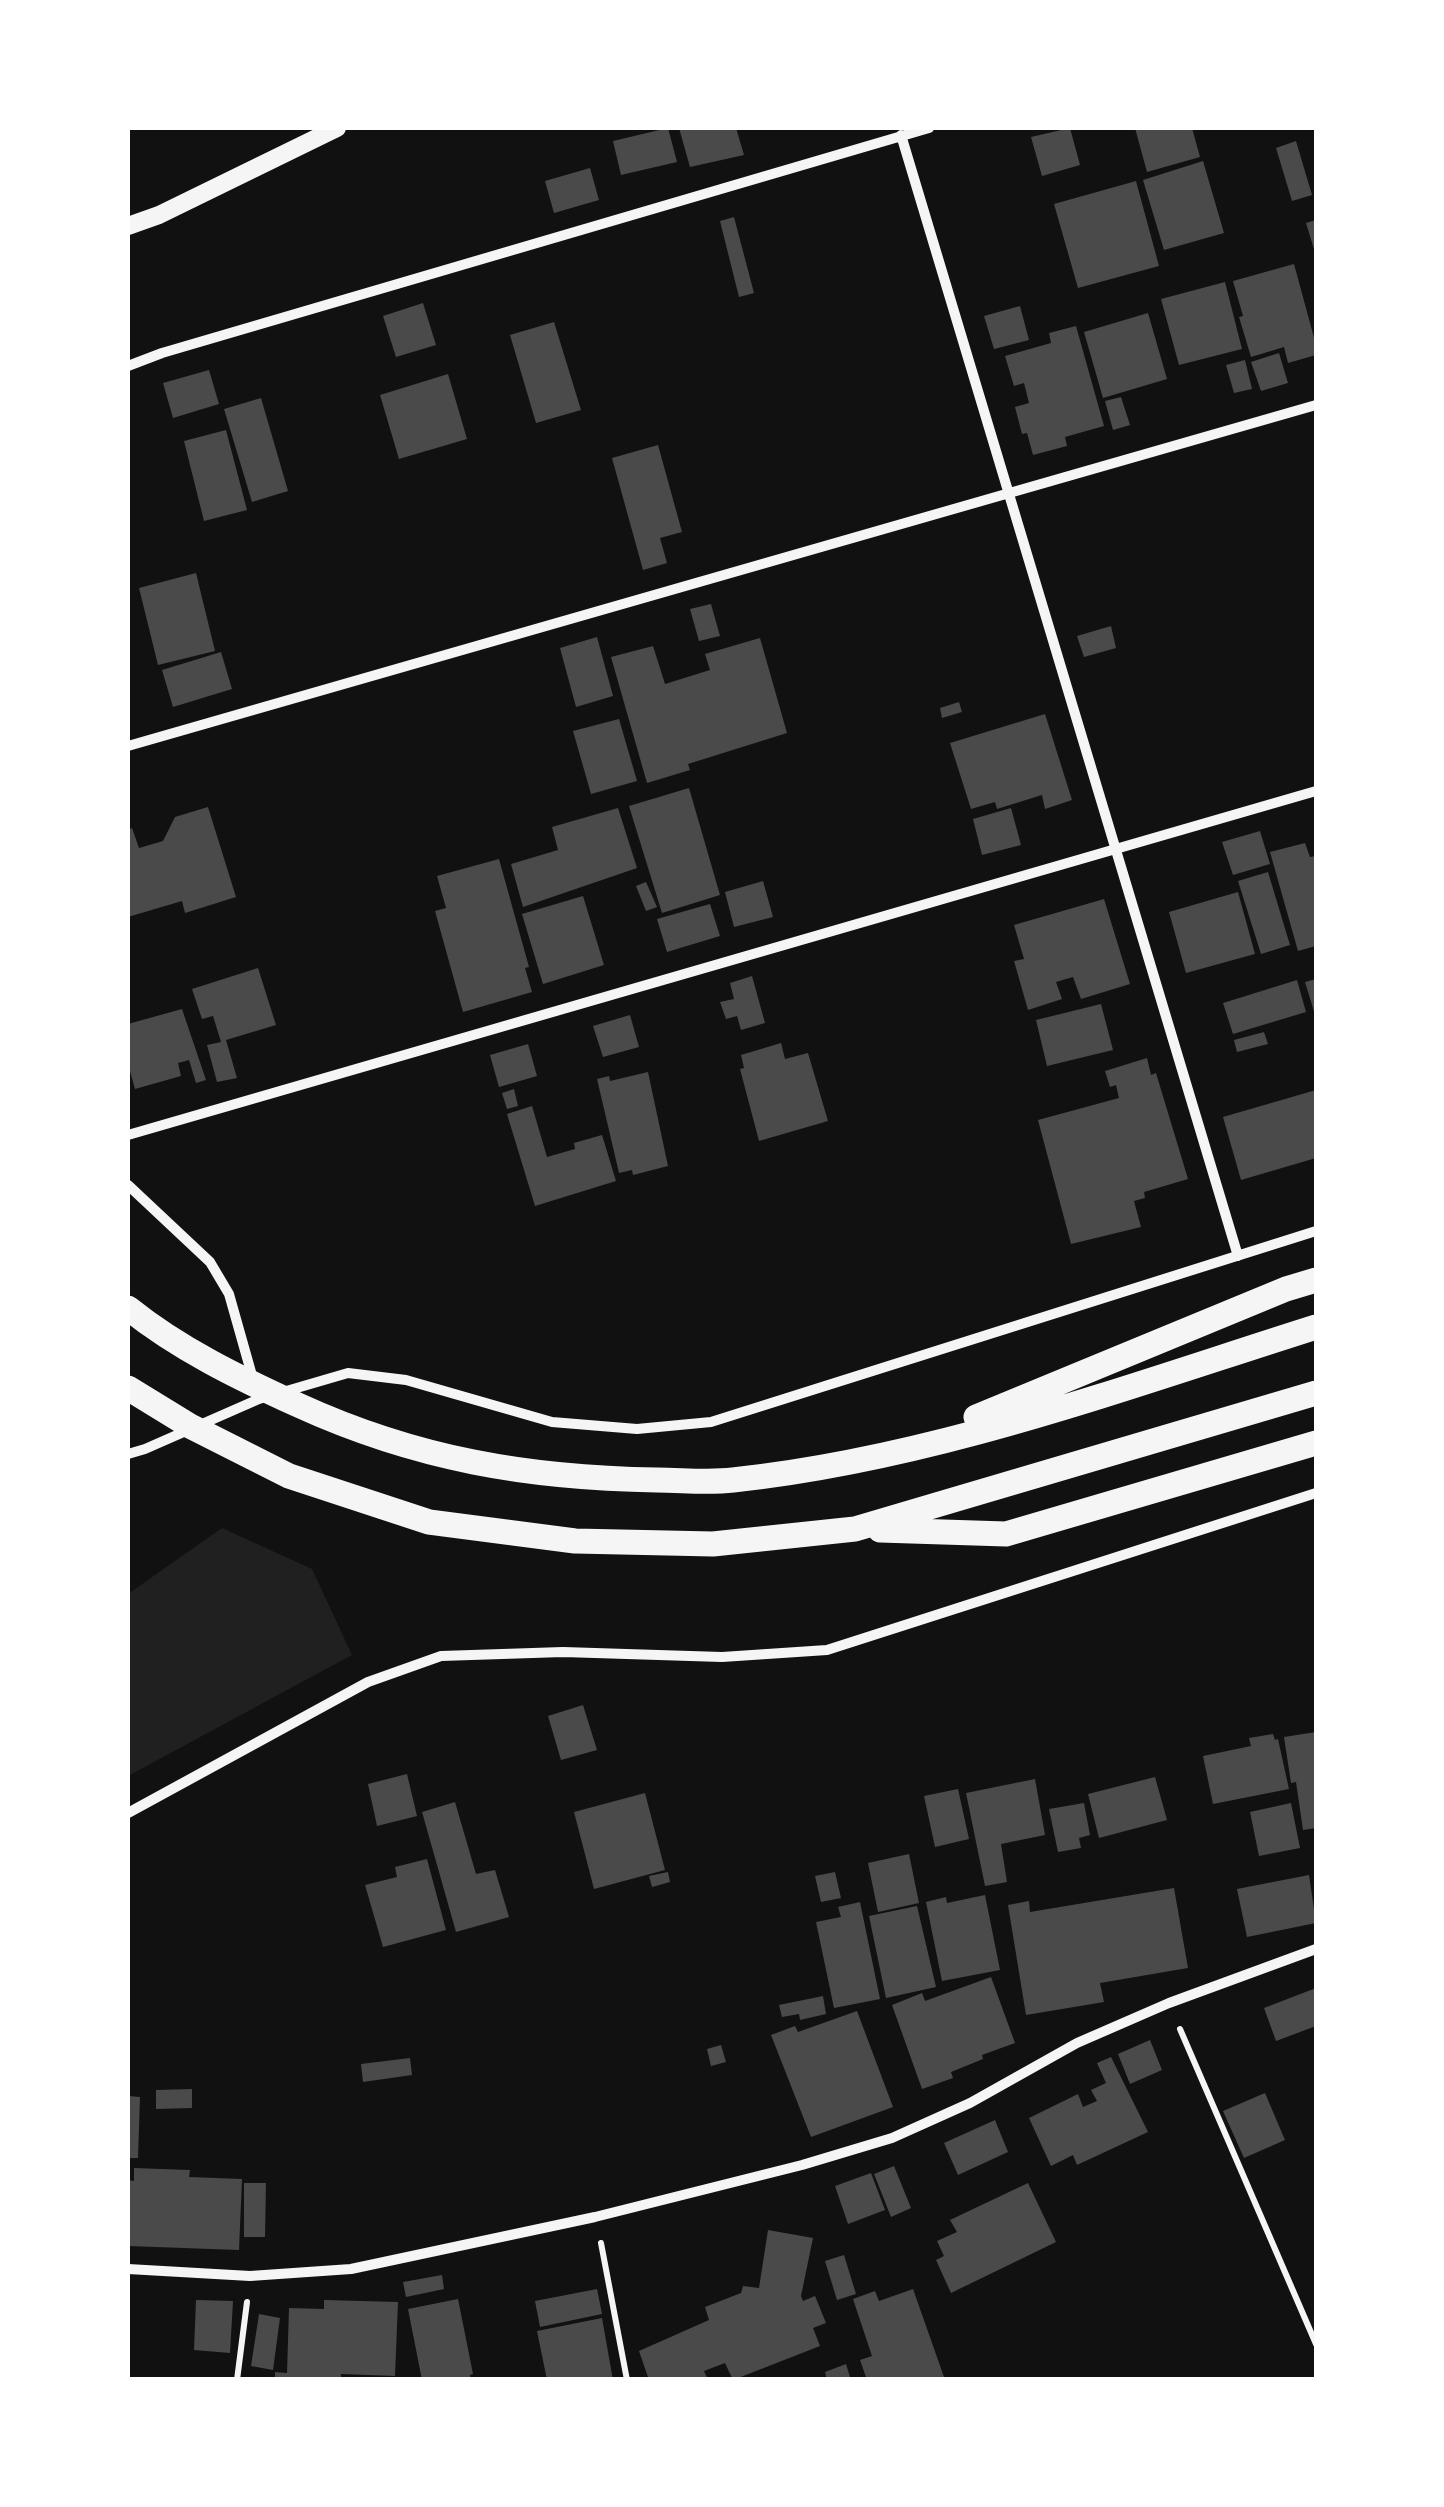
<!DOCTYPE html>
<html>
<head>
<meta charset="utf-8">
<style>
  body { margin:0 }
  #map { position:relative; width:1444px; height:2507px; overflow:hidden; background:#111; font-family:Ubuntu,sans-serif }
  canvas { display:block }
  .frame { position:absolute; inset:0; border:130px solid #fff; pointer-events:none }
</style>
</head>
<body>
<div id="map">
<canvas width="1444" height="2507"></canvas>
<div class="frame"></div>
</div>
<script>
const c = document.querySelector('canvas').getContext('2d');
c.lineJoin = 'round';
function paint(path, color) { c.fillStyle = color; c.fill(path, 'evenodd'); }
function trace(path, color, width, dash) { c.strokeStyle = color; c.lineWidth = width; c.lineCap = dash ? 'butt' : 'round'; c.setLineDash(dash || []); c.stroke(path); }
paint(new Path2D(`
  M222 1528 312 1569 352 1655 128 1776V1594Z`), '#202020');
paint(new Path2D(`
  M668 128 677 162 621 175 613 141Z
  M679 128H736L744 155 690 167Z
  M1070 128 1080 165 1042 176 1031 137Z
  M1135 128H1192L1200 157 1147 172Z
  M1296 141 1312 195 1292 201 1276 148Z
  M1203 161 1224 233 1164 250 1143 180Z
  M590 168 599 200 554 213 545 181Z
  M1136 181 1159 266 1078 288 1054 204Z
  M734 217 754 293 739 297 720 221Z
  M1316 220V256L1306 223Z
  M1294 264 1316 345V355L1288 363 1284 347 1251 357 1239 317 1243 316 1233 281Z
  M1225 282 1242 349 1179 365 1161 299Z
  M423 303 436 345 396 357 383 316Z
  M1020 306 1029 340 994 349 984 316Z
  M1148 313 1167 379 1103 398 1084 332Z
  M554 322 581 410 536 423 510 335Z
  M1076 326 1104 426 1065 437 1067 446 1033 455 1027 433 1022 434 1015 407 1029 403 1024 383 1014 386 1005 356 1051 343 1049 333Z
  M1279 353 1288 383 1261 391 1251 362Z
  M1245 360 1252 389 1234 393 1226 365Z
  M209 370 219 404 173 418 163 383Z
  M448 374 467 439 399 459 380 395Z
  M1121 397 1130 425 1113 430 1105 401Z
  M261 398 288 491 252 502 224 409Z
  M226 430 247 510 204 521 184 441Z
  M658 445 682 532 660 538 667 563 643 570 612 458Z
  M196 573 215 651 158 665 139 588Z
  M711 604 720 636 699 641 690 609Z
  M1111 626 1116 648 1084 657 1077 636Z
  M597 637 613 696 576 707 560 648Z
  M760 638 787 733 688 764 690 770 647 783 611 657 653 646 665 684 710 670 705 654Z
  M221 652 232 689 173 707 162 670Z
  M959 702 962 712 942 718 940 708Z
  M1045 714 1072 800 1045 809 1042 795 997 809 995 802 971 809 950 743Z
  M619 719 637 781 591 794 573 731Z
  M689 788 720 895 662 913 629 806Z
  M208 807 236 897 185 913 182 901 128 917V830L132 828 139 848 163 841 175 817Z
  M618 808 637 868 523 907 511 864 558 850 552 827Z
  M1011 808 1021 845 982 855 973 819Z
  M1260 831 1270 864 1233 875 1222 842Z
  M1305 843 1310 857 1316 856V946L1298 951 1270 852Z
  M499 859 529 967 525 968 532 992 463 1012 435 911 446 908 437 876Z
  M1268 872 1290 945 1261 954 1238 881Z
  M763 881 773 917 734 927 725 892Z
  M646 882 657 907 646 911 636 886Z
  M1238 892 1255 954 1186 973 1169 912Z
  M583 896 604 965 543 984 522 914Z
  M1104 899 1130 984 1081 999 1073 977 1056 982 1062 999 1028 1010 1014 961 1024 959 1014 925Z
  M710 904 720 936 667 952 657 919Z
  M258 968 276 1025 226 1040 237 1078 217 1082 207 1045 221 1042 213 1016 202 1019 192 989Z
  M752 976 765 1023 741 1030 737 1016 726 1019 720 1002 734 999 730 983Z
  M1316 979V1018L1305 982Z
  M1297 980 1306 1012 1233 1034 1223 1003Z
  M1101 1004 1113 1050 1047 1066 1036 1020Z
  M182 1009 206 1080 196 1083 189 1060 178 1063 181 1076 135 1089 128 1064V1024Z
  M630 1015 639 1047 603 1057 593 1026Z
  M1264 1032 1268 1044 1237 1052 1234 1040Z
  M781 1043 785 1059 808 1053 828 1121 759 1141 740 1069 744 1068 741 1055Z
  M528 1044 537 1076 499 1087 490 1055Z
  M1147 1058 1151 1075 1156 1073 1188 1179 1144 1192 1145 1198 1134 1201 1141 1227 1071 1244 1038 1120 1119 1098 1116 1085 1110 1087 1105 1071Z
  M648 1072 668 1166 633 1175 632 1170 619 1173 597 1079 609 1076 610 1081Z
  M514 1089 518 1106 507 1109 502 1093Z
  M1316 1090V1158L1241 1180 1223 1117Z
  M532 1106 547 1157 575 1149 574 1143 602 1135 616 1181 535 1206 507 1114Z
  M583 1705 597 1750 561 1760 548 1716Z
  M1316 1732V1828L1303 1830 1296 1782 1291 1783 1284 1737Z
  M1273 1734 1275 1740 1278 1739 1289 1789 1213 1804 1203 1756 1251 1746 1249 1738Z
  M407 1774 417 1816 377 1826 368 1784Z
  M1155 1777 1167 1820 1099 1838 1088 1794Z
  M1035 1779 1045 1835 1001 1844 1007 1882 985 1886 966 1793Z
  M958 1789 969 1839 935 1847 924 1796Z
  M645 1793 665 1870 594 1889 574 1812Z
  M455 1802 476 1874 495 1870 509 1917 456 1932 422 1812Z
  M1084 1803 1090 1835 1079 1838 1081 1848 1058 1852 1049 1809Z
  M1291 1803 1300 1848 1259 1856 1250 1812Z
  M909 1854 919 1903 878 1912 868 1863Z
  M427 1859 446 1930 383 1947 365 1885 397 1877 395 1867Z
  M668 1872 670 1882 652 1887 649 1876Z
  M835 1872 841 1898 821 1902 815 1876Z
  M1309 1875 1316 1923 1247 1937 1237 1889Z
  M1174 1888 1188 1968 1100 1983 1104 2002 1026 2015 1008 1905 1029 1901 1030 1912Z
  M985 1895 1000 1970 942 1981 926 1902 946 1897 947 1903Z
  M860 1902 880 1999 834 2008 816 1922 841 1917 838 1907Z
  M917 1906 936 1987 886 1998 869 1916Z
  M991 1977 1015 2043 982 2055 983 2059 951 2072 953 2078 922 2089 892 2005 922 1993 925 2001Z
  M1316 1988V2026L1276 2041 1264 2008Z
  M823 1996 826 2014 800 2020 799 2014 782 2017 779 2005Z
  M857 2011 893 2107 811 2137 771 2035 795 2026 798 2032Z
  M1150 2040 1162 2070 1130 2084 1118 2054Z
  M721 2045 726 2062 711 2066 707 2049Z
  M1111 2057 1148 2132 1077 2165 1073 2155 1051 2166 1029 2118 1078 2094 1083 2107 1097 2101 1091 2090 1106 2083 1097 2063Z
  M410 2058 412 2075 363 2082 361 2064Z
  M192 2089V2108L156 2109V2090Z
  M1265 2093 1285 2140 1244 2158 1223 2111Z
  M128 2096 140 2097 138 2158H128Z
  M995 2120 1008 2152 958 2175 944 2143Z
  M894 2166 911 2208 891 2217 874 2174Z
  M134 2168 190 2170 189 2177 242 2179 239 2250 128 2246V2180L134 2181Z
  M871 2173 885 2210 848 2224 835 2186Z
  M244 2183H266L265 2237H244Z
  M1028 2183 1056 2242 951 2293 936 2260 944 2256 937 2241 957 2232 950 2220Z
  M768 2230 813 2238 801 2296 803 2301 815 2296 826 2323 813 2328 820 2346 733 2380 725 2363 704 2371 708 2380H649L639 2351 709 2320 705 2307 741 2293 743 2286 759 2288Z
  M844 2255 856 2294 837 2300 825 2261Z
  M442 2275 444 2289 406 2297 403 2282Z
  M597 2289 602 2314 540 2327 535 2301Z
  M913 2289 944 2377 936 2380H867L860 2360 872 2356 853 2299 875 2291 879 2301Z
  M458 2299 473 2374 470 2375 471 2380H422L408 2309Z
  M196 2300 233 2301 230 2353 194 2350Z
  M324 2300 398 2302 395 2376 341 2374V2380H275V2372L287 2373 289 2308 324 2309Z
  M259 2314 280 2318 273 2370 251 2366Z
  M602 2318 613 2380H547L537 2331Z
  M846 2364 851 2380H827L825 2372Z`), '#4a4a4a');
trace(new Path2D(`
  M1180 2029 1316 2344
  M601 2243 627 2380
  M237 2380 247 2302`), '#f5f5f5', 6);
trace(new Path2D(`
  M901 135 1238 1256
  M128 366 162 353 929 128
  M128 746 1316 405
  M128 1135 1316 791
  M128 1185 210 1262 229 1294 253 1379
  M128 1454 145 1449 259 1399 348 1373 406 1380 552 1422 637 1429 711 1422 1316 1231
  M128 1813 368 1682 441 1656 563 1652 722 1657 827 1650 1316 1493
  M128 2269 250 2276 351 2269 595 2217 802 2165 892 2138 970 2103 1077 2043 1169 2003 1316 1949`), '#f5f5f5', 10);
trace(new Path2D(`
  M128 226 159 215 337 128`), '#f5f5f5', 18);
trace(new Path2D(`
  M128 1308C179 1349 239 1378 298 1405 416 1459 528 1478 657 1480 682 1480 708 1483 733 1480 932 1459 1126 1387 1316 1327
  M128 1388 190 1426 289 1476 429 1522 575 1541 713 1544 855 1529 1316 1393
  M976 1417 1286 1289 1316 1280
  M880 1530 1006 1534 1316 1443`), '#f5f5f5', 25);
</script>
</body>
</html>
